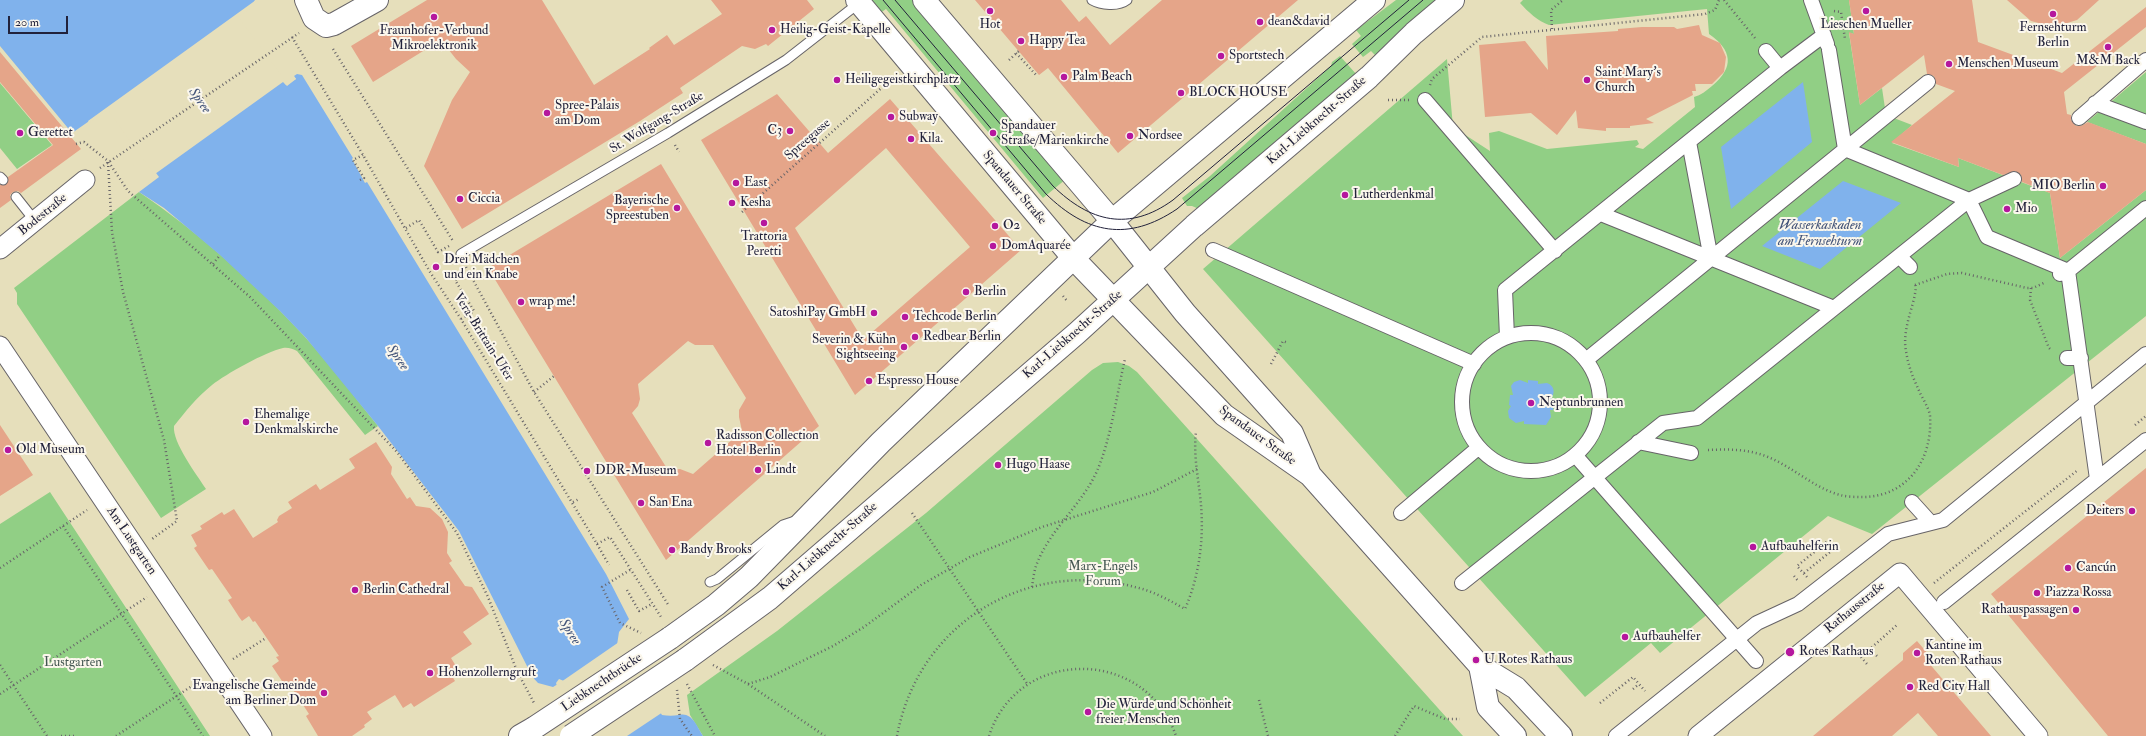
<!DOCTYPE html>
<html>
<head>
<meta charset="utf-8">
<style>
  body { margin:0 }
  #map { position:relative; width:2146px; height:736px; overflow:hidden; background:#e6dfbb; font-family:"IM FELL Double Pica",serif }
  canvas { display:block }
  .scale { position:absolute; left:8px; top:16px; width:60px; height:18px; box-sizing:border-box; border:2px solid #22223b; border-top:0; padding-left:5px; font-size:12px; line-height:14px; white-space:nowrap; color:#22223b; -webkit-text-stroke:3px #fbf7ec; paint-order:stroke }
</style>
</head>
<body>
<div id="map">
<canvas width="2146" height="736"></canvas>
<div class="scale">20 m</div>
</div>
<script>
const c = document.querySelector('canvas').getContext('2d');
c.lineJoin = 'round';
function paint(path, color) { c.fillStyle = color; c.fill(path, 'evenodd'); }
function trace(path, color, width, dash) { c.strokeStyle = color; c.lineWidth = width; c.lineCap = dash ? 'butt' : 'round'; c.setLineDash(dash || []); c.stroke(path); }
function write(font, color, halo, rows, align = 'center') {
  c.font = font + ' "IM FELL Double Pica",serif'; c.lineWidth = 4; c.setLineDash([]); c.textBaseline = 'middle'; c.strokeStyle = halo; c.fillStyle = color; for (const [text, x, y, turn = 0] of rows) {
    c.save(); c.translate(x, y); c.rotate((+turn || 0) * Math.PI / 180); c.textAlign = isNaN(turn) ? turn : align; if (halo) c.strokeText(text, 0, 0); c.fillText(text, 0, 0); c.restore();
  }
}
paint(new Path2D(`
  M863 0H912L1066 179 1043 198 886 9 876 16Z
  M1396 0H1439L1377 57 1371 51 1363 57 1352 44 1361 36 1356 30Z
  M1523 0H1849L1854 34 1849 33 1860 105 1882 88 1886 115 1912 125 1892 143 1959 167 1958 158 2050 193 2060 258 2146 190V316L1872 534 1828 516 1660 653 1651 643 1585 697 1203 269 1447 59 1453 127 1490 151 1489 133 1499 131 1547 149 1637 140 1639 144 1635 147 1643 149 1695 107 1694 97C1701 95 1706 91 1712 86 1735 67 1732 50 1709 34L1707 9 1549 25C1538 21 1528 12 1520 3Z
  M1340 56 1357 75 1199 209 1192 206H1187L1182 198 1210 176 1331 66 1332 62Z
  M2146 72V144L2087 122Z
  M0 83 52 145 17 169 0 148Z
  M139 192C197 231 258 285 305 337 331 365 354 396 378 426L365 435 297 351C293 349 288 347 283 348 265 352 226 374 212 385 197 397 185 412 174 426 172 442 197 475 206 489L161 518 17 304V293L14 288Z
  M1118 362 1129 366 1137 372 1463 736H703L690 715 687 695 777 631 926 513 1092 370 1103 363Z
  M50 492 210 736H0V524Z`), '#91cf85');
paint(new Path2D(`
  M0 0H255L252 5 235 17 286 85 296 79 294 76 297 74 302 75 353 158 352 159 365 183 367 182 606 574 629 619 619 632 617 645 662 715C668 716 673 716 679 715 692 712 696 725 703 736H598L564 681 559 679 556 683 557 686 588 736 535 682 459 531 378 426 306 338 280 311 220 255 164 208 139 192 159 177 108 108 72 133 0 46Z
  M1803 82 1812 142 1731 209 1721 147Z
  M1843 181 1901 203 1820 269 1762 246Z
  M1520 380 1528 383V380L1538 381V384L1547 383C1555 386 1555 393 1551 399L1554 400 1553 410H1550L1551 417 1546 425 1524 424V421L1516 423 1509 418 1508 411 1511 406 1509 405 1510 395H1513L1511 386 1514 382Z`), '#80b2ec');
paint(new Path2D(`
  M256 0 253 7 238 17 287 83 293 79V75L296 79 287 86 283 82 155 174 157 177 147 184 156 177 108 110 89 123 88 121Z
  M619 642 663 712 627 736H596L561 682Z
  M527 671 538 683 553 687 558 684 590 736H554L534 696 533 682Z`), '#e6dfbb');
paint(new Path2D(`
  M427 0H542L594 85 650 49 649 48 667 35 674 45 722 14 711 0H807L814 9 768 46 766 44 755 49 742 46 680 88 683 93 640 121 462 229 424 166 452 100 470 72 456 59 441 40 373 82 351 46Z
  M975 0H1061L1079 22 1086 16 1110 45 1162 0H1298L1118 153 1048 68 1039 75Z
  M1849 0H1972L1978 42 2062 73 2146 7V27L2064 92 2067 114 2071 115V120L2076 126H2081L2088 122 2146 144V190L2060 258 2050 193 2022 182 2021 175 2015 171 2003 175 1958 158 1959 167 1891 142 1955 91 1936 84 1934 76 1927 74 1924 55 1860 105 1849 32 1854 34Z
  M2007 0H2099L2077 20 2054 27 2031 21Z
  M1699 25 1702 35 1720 43 1726 57 1724 72 1712 84H1695L1696 91H1692L1693 95 1646 119 1654 123 1630 126V128H1606V131L1578 128 1576 110 1557 135 1531 113 1485 117 1479 45 1525 41 1548 70 1546 36 1618 31V29L1642 27H1674L1677 29Z
  M0 52 81 149 21 193 18 191 13 192 10 195 11 200 0 208V185L7 184 8 177 53 145 0 82Z
  M777 94 828 153 890 99 1021 250 855 395 701 140ZM886 148 970 247 863 340 795 228Z
  M661 164 819 426 666 560 488 268ZM688 341 695 345H713L746 398 739 410V417L742 431 693 474 680 469 668 470 632 413 638 406 640 399 638 384Z
  M0 425 33 475 0 496Z
  M376 442 392 467 391 474 407 499 410 497 416 506 430 508 442 519 448 532 447 553 452 561 449 563 465 586 472 587 489 614 463 632 472 644 451 658 459 671 452 676 455 681 414 707 411 703 403 708 395 695 367 712 372 719 364 725 365 727 352 736H318L306 716 309 714 290 685 286 687 272 666 279 661 276 657 279 656 255 621 253 622 249 616 242 621 239 617 228 600 232 598 212 569 209 570 194 548 197 546 191 535 202 529 200 526 222 512 224 515 234 509 253 538 278 522 277 520 279 516 292 508 288 502 316 484 320 490 355 468 349 459Z
  M2146 468V736H2108L1991 594Z
  M1917 641 1929 655 1928 662 1991 736H1938L1918 713 1892 736H1813L1903 660V653Z`), '#e5a589');
const service = new Path2D(`
  M1092 0C1101 5 1118 7 1127 0
  M0 177 3 180
  M16 197 35 221
  M461 254 668 133 786 60 859 3
  M710 582 717 579 783 525 795 521`);
const pedestrian = new Path2D(`
  M1811 0 1827 44
  M1829 50 1845 149 1969 200 1987 237 2068 271 2097 479
  M1766 51 1780 68
  M1425 100 1555 251
  M2095 103 2146 122
  M2079 118 2146 60
  M1689 142 1711 259
  M1601 214 1834 308
  M1213 250 1474 364
  M1899 256 1910 267
  M2060 274 2068 271 2146 208
  M1462 402a69 69 0 1 1 138 0a69 69 0 1 1-138 0Z
  M1507 337 1505 290 1780 68 1824 35
  M2067 358H2081
  M1586 360 1928 82
  M1638 442 1691 453
  M1575 455 1756 661
  M1912 502 1931 523
  M1401 513 1478 448
  M1462 583 1663 423 1697 418 1969 200 2014 179
  M1944 602 2146 440
  M1616 736 1757 623 1798 604 1888 534 1943 520 2146 354`);
const minor = new Path2D(`
  M0 249 85 180
  M0 346 262 736
  M1698 736 1900 573 2038 736`);
const tertiary = new Path2D(`
  M306 0 314 18 326 26 334 24 377 0
  M857 0 1074 259
  M924 0 1112 221`);
const secondary = new Path2D(`
  M1112 221 1185 313 1292 433 1310 475
  M1074 259 1224 415 1310 475 1480 666 1516 688 1561 736
  M1480 666 1488 707 1515 736`);
const primary = new Path2D(`
  M670 638 716 605 749 577 881 442 1112 221 1374 0
  M685 660 770 598 1077 333 1194 226 1369 77 1414 33 1453 0
  M520 736 534 728`);
trace(service, '#676468', 11);
trace(pedestrian, '#676468', 16);
trace(minor, '#676468', 21);
trace(tertiary, '#676468', 24);
trace(secondary, '#676468', 24);
trace(primary, '#676468', 24);
trace(new Path2D(`
  M1724 0 1755 38
  M1834 11 1841 12 1845 39
  M981 27 992 17
  M1552 29 1551 10 1563 0
  M292 37 363 155 430 272 461 319 597 544 610 537 661 617
  M333 49 453 241
  M1016 53 1037 76
  M1009 60 1019 51
  M1430 85 1432 79 1482 37 1705 14 1715 10 1719 0
  M1388 100H1409
  M76 144 84 142 108 161 128 191 250 297 397 452 457 533 488 597 517 671 534 703
  M675 145 679 152
  M108 162 112 232 123 292 164 440 177 521 152 539
  M100 168 299 33
  M360 180 364 178 353 160 363 155
  M742 212 887 83
  M406 228 419 220 438 252 449 246
  M213 264 220 255
  M466 267 534 392 669 606
  M1915 285 1947 274 1962 273 2027 288H2033L2046 282
  M2031 288 2030 300 2049 348 2052 351
  M1063 296 1068 302
  M461 319 474 311 455 280 468 273
  M1271 364 1283 341 1288 343
  M534 392 554 376
  M2135 425 2146 416
  M1708 450C1728 449 1749 449 1768 457 1793 467 1814 488 1840 495 1847 497 1856 497 1864 497 1908 496 1933 459 1930 416 1929 407 1921 397 1918 388 1912 376 1908 364 1906 351 1901 326 1919 297 1915 283
  M573 502 579 499
  M912 513 1028 685
  M63 526 203 736
  M597 544 609 565
  M0 568 87 510
  M630 570 602 587 620 623 641 633
  M1804 573 1835 548
  M1794 576 1799 582
  M1807 577 1797 566 1829 540
  M1934 583 2078 470
  M1032 587C1033 580 1034 572 1036 566 1049 530 1082 505 1097 471 1111 439 1117 393 1125 359
  M627 590 639 611 652 604
  M1877 656 1870 649 1898 624
  M1861 657 1867 664
  M233 659 266 638
  M0 665 47 736
  M713 665 748 684 825 736
  M687 684 715 736
  M748 684 770 677 833 646 864 627 921 585 970 557 1042 527 1153 492 1197 469
  M1633 689 1639 684
  M677 690 680 719 692 736
  M0 694 147 597
  M1259 700 1268 736
  M1600 703 1633 677 1645 691
  M61 736H77
  M116 736 201 680
  M897 736C918 624 1025 558 1135 587 1153 591 1169 600 1185 609 1199 577 1204 540 1201 505 1199 481 1193 456 1196 432
  M989 736C1018 646 1146 647 1176 736
  M1395 736 1414 706 1445 719H1460`), '#676468', 2.5, [1, 3]);
trace(service, '#fff', 9);
trace(pedestrian, '#fff', 14);
trace(minor, '#fff', 19);
trace(tertiary, '#fff', 22);
trace(secondary, '#fff', 22);
trace(primary, '#fff', 22);
trace(new Path2D(`
  M883 0 1046 194C1087 234 1128 242 1177 209L1423 0
  M895 0 1053 186C1090 222 1129 232 1173 200L1409 0`), '#22223b', 1);
const primaryBridge = new Path2D(`
  M534 728 670 638
  M571 736 685 660`);
trace(primaryBridge, '#676468', 24, []);
trace(primaryBridge, '#fff', 22);
for (const [x, y, r, color] of [
  [990,11,4,"#b5179e"],
  [1866,11,4,"#b5179e"],
  [2053,14,4,"#b5179e"],
  [434,17,4,"#b5179e"],
  [1260,22,4,"#b5179e"],
  [772,30,4,"#b5179e"],
  [1021,41,4,"#b5179e"],
  [2108,47,4,"#b5179e"],
  [1221,56,4,"#b5179e"],
  [1949,64,4,"#b5179e"],
  [1064,77,4,"#b5179e"],
  [837,80,4,"#b5179e"],
  [1587,80,4,"#b5179e"],
  [1181,93,4,"#b5179e"],
  [547,113,4,"#b5179e"],
  [891,117,4,"#b5179e"],
  [790,131,4,"#b5179e"],
  [20,133,4,"#b5179e"],
  [993,133,4,"#b5179e"],
  [1130,136,4,"#b5179e"],
  [911,139,4,"#b5179e"],
  [736,183,4,"#b5179e"],
  [2103,186,4,"#b5179e"],
  [1345,195,4,"#b5179e"],
  [460,199,4,"#b5179e"],
  [732,203,4,"#b5179e"],
  [677,208,4,"#b5179e"],
  [2007,209,4,"#b5179e"],
  [764,223,4,"#b5179e"],
  [995,226,4,"#b5179e"],
  [993,246,4,"#b5179e"],
  [436,267,4,"#b5179e"],
  [966,292,4,"#b5179e"],
  [521,302,4,"#b5179e"],
  [874,313,4,"#b5179e"],
  [905,317,4,"#b5179e"],
  [915,337,4,"#b5179e"],
  [904,347,4,"#b5179e"],
  [869,381,4,"#b5179e"],
  [1531,403,4,"#b5179e"],
  [246,422,4,"#b5179e"],
  [708,443,4,"#b5179e"],
  [8,450,4,"#b5179e"],
  [998,465,4,"#b5179e"],
  [758,470,4,"#b5179e"],
  [587,471,4,"#b5179e"],
  [641,503,4,"#b5179e"],
  [2132,511,4,"#b5179e"],
  [1753,547,4,"#b5179e"],
  [672,550,4,"#b5179e"],
  [2068,568,4,"#b5179e"],
  [355,590,4,"#b5179e"],
  [2037,593,4,"#b5179e"],
  [2076,610,4,"#b5179e"],
  [1625,637,4,"#b5179e"],
  [1790,652,5,"#b5179e"],
  [1917,653,4,"#b5179e"],
  [1476,660,4,"#b5179e"],
  [430,673,4,"#b5179e"],
  [1910,687,4,"#b5179e"],
  [324,693,4,"#b5179e"],
  [1088,712,4,"#b5179e"]
]) { const dot = new Path2D(); dot.arc(x, y, r, 0, 2 * Math.PI); c.fillStyle = color; c.fill(dot); trace(dot, '#fbf7ec', 1.5); }
write('13px', '#22223b', '#fbf7ec', [
  ["dean&david",1268,22],
  ["Hot",990,25,"center"],
  ["Lieschen Mueller",1866,25,"center"],
  ["Fernsehturm",2053,28,"center"],
  ["Berlin",2053,43,"center"],
  ["Heilig-Geist-Kapelle",780,30],
  ["Fraunhofer-Verbund",434,31,"center"],
  ["Mikroelektronik",434,46,"center"],
  ["Happy Tea",1029,41],
  ["Sportstech",1229,56],
  ["M&M Back",2108,61,"center"],
  ["Menschen Museum",1957,64],
  ["Saint Mary's",1595,73],
  ["Church",1595,88],
  ["Palm Beach",1072,77],
  ["Heiligegeistkirchplatz",845,80],
  ["BLOCK HOUSE",1189,93],
  ["Spree-Palais",555,106],
  ["am Dom",555,121],
  ["Subway",899,117],
  ["Spandauer",1001,126],
  ["Straße/Marienkirche",1001,141],
  ["C3",782,131,"right"],
  ["Gerettet",28,133],
  ["Nordsee",1138,136],
  ["Kila.",919,139],
  ["East",744,183],
  ["MIO Berlin",2095,186,"right"],
  ["Lutherdenkmal",1353,195],
  ["Ciccia",468,199],
  ["Bayerische",669,201,"right"],
  ["Spreestuben",669,216,"right"],
  ["Kesha",740,203],
  ["Mio",2015,209],
  ["O2",1003,226],
  ["Trattoria",764,237,"center"],
  ["Peretti",764,252,"center"],
  ["DomAquarée",1001,246],
  ["Drei Mädchen",444,260],
  ["und ein Knabe",444,275],
  ["Berlin",974,292],
  ["wrap me!",529,302],
  ["SatoshiPay GmbH",866,313,"right"],
  ["Techcode Berlin",913,317],
  ["Redbear Berlin",923,337],
  ["Severin & Kühn",896,340,"right"],
  ["Sightseeing",896,355,"right"],
  ["Espresso House",877,381],
  ["Neptunbrunnen",1539,403],
  ["Ehemalige",254,415],
  ["Denkmalskirche",254,430],
  ["Radisson Collection",716,436],
  ["Hotel Berlin",716,451],
  ["Old Museum",16,450],
  ["Hugo Haase",1006,465],
  ["Lindt",766,470],
  ["DDR-Museum",595,471],
  ["San Ena",649,503],
  ["Deiters",2124,511,"right"],
  ["Aufbauhelferin",1761,547],
  ["Bandy Brooks",680,550],
  ["Cancún",2076,568],
  ["Berlin Cathedral",363,590],
  ["Piazza Rossa",2045,593],
  ["Rathauspassagen",2068,610,"right"],
  ["Aufbauhelfer",1633,637],
  ["Kantine im",1925,646],
  ["Roten Rathaus",1925,661],
  ["Rotes Rathaus",1799,652],
  ["U Rotes Rathaus",1484,660],
  ["Hohenzollerngruft",438,673],
  ["Evangelische Gemeinde",316,686,"right"],
  ["am Berliner Dom",316,701,"right"],
  ["Red City Hall",1918,687],
  ["Die Würde und Schönheit",1096,705],
  ["freier Menschen",1096,720]
], 'left');
write('13px', '#22223b', '#fbf7ec', [
  ["Karl-Liebknecht-Straße",1317,121,-41],
  ["St. Wolfgang-Straße",657,123,-31],
  ["Spreegasse",808,140,-41],
  ["Spandauer Straße",1014,188,50],
  ["Bodestraße",43,215,-39],
  ["Karl-Liebknecht-Straße",1073,335,-41],
  ["Vera-Brittain-Ufer",483,337,58],
  ["Spandauer Straße",1257,436,36],
  ["Am Lustgarten",131,541,56],
  ["Karl-Liebknecht-Straße",828,547,-41],
  ["Rathausstraße",1855,608,-39],
  ["Liebknechtbrücke",602,683,-34]
]);
write('13px', '#435651', '#fbf7ec', [
  ["Marx-Engels",1103,567],
  ["Forum",1103,582],
  ["Lustgarten",73,663]
]);
write('italic 14px', '#435479', '#fbf7ec', [
  ["Spree",199,101,54],
  ["Wasserkaskaden",1820,226],
  ["am Fernsehturm",1820,242],
  ["Spree",397,358,55],
  ["Spree",569,632,57]
]);
</script>
</body>
</html>
